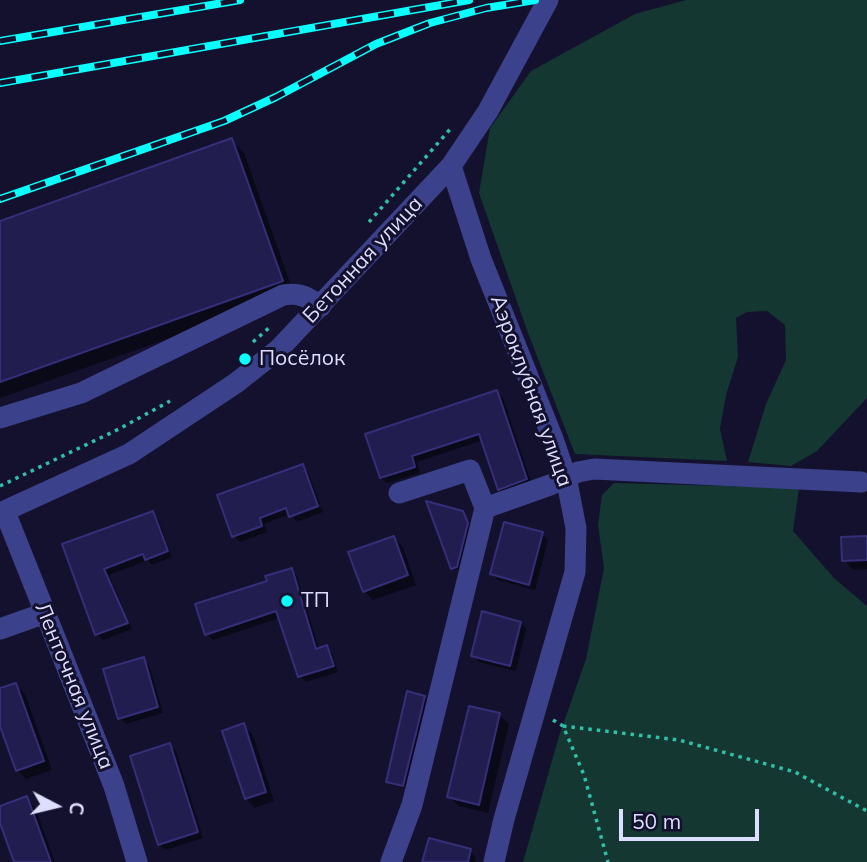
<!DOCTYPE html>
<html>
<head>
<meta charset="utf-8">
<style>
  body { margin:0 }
  #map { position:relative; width:867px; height:862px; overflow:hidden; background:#13112d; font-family:Mulish,sans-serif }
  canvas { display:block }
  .north { position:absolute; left:21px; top:771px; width:70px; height:70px; -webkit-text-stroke:5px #13112d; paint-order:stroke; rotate:97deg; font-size:19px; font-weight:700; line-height:28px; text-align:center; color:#ddf }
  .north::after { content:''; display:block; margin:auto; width:24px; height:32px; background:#ddf; clip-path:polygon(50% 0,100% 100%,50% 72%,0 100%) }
  .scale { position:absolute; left:619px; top:809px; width:140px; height:32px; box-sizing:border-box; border:4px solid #ddf; border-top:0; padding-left:9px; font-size:21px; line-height:24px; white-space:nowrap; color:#ddf; -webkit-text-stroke:5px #13112d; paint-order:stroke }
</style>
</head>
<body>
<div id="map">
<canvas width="867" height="862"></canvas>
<div class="north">С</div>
<div class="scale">50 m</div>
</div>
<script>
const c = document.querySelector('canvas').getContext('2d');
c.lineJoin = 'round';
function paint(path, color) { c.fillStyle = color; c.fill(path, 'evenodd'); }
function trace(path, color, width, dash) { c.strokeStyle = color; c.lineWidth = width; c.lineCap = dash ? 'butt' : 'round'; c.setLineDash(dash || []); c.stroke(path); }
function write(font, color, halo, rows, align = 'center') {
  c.font = font + ' Mulish,sans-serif'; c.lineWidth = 6; c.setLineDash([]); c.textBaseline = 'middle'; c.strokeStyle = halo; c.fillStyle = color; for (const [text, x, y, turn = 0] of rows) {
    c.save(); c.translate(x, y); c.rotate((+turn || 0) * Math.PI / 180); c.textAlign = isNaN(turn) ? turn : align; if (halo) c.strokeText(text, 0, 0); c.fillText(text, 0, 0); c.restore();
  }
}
paint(new Path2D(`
  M686 0H867V398L817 451 791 466 748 462 766 404 786 360 785 325 767 311 747 312 736 318 738 357 726 395 720 429 727 461 575 454 528 333 479 193 490 128 531 71 635 14Z
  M614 483 799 488 793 531 834 578 867 606V862H523L559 736 586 659 604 568 598 525 602 495Z`), '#143732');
paint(new Path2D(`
  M232 140 244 153 294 294 0 398V223Z
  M497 392 503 398 532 485 505 494 499 489 483 440 417 462 420 473 387 483 381 478Z
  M302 466 308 472 320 504 291 514V516L290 514 264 524 267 532 240 542 234 536Z
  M321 507 323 512 297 522 293 517Z
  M462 512 469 527 459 569 455 570 452 568Z
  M152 513 158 519 172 557 152 565 148 560 109 575 132 629 103 640 97 634 65 545Z
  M542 534 548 540 535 590 498 580 492 574Z
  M867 537V569L853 570 844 560Z
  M394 538 403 547 416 585 373 600 364 591Z
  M291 570 297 576 319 649 326 647 332 653 338 672 306 682 300 676 280 618 213 640 207 634 269 582Z
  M521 623 526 629 516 671 479 662 473 656Z
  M143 659 149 665 163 713 126 724 120 718Z
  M16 685 25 694 52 770 26 779 17 770 0 721V690Z
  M425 697 427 700 405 788 390 784 388 782Z
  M499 715 509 724 488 813 459 806 449 797Z
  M243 725 253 735 274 801 255 808 246 798Z
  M170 745 176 751 203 838 165 850 159 844Z
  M26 798 35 807 55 862H16L0 818V808Z
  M470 851 476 857 475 862H424Z`), '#0007');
const building = new Path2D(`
  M232 138 283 281 0 382V221Z
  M497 390 527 479 498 490 479 434 412 456 415 467 380 478 365 434Z
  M303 464 318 506 289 517 286 508 260 518 262 526 232 537 217 495Z
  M426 501 463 511 468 523 457 567 451 569Z
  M153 511 168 551 145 560 143 554 104 569 128 623 95 635 62 544Z
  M504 522 543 532 529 585 490 574Z
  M394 536 408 575 363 592 348 552Z
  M867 536V560L842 561 841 537Z
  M292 568 316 649 327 645 334 666 298 677 276 611 205 635 195 604 267 581 265 576Z
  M482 611 521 622 510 666 471 656Z
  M144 657 158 707 118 719 103 669Z
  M16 683 44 761 16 771 0 726V688Z
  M407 691 425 696 403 786 386 782Z
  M469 706 500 713 479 805 447 797Z
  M244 723 266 792 245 799 222 731Z
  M170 743 198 832 158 845 130 756Z
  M27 796 51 862H14L0 823V806Z
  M429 838 471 849 468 862H422Z`);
paint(building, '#211d4e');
trace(building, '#352f7a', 2);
trace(new Path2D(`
  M369 222 452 127
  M253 342 271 326
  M0 486 119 429 170 401
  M553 720 563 726 584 775 608 862
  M563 726 679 740 795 772 867 811`), '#2fc1a8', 3.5, [3.5, 5]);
trace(new Path2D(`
  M451 166 481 259 553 439 566 477 576 528 575 572 504 819 494 862
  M0 418 81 393 283 295C299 292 307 297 321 306
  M399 493 470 470 485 508 550 485 578 472 594 469 861 482
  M5 512 114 786 137 862
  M0 513 129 454 236 383 279 349 451 166 488 111 548 0
  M0 629 45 613
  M391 862 412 805 485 508`), '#3c418c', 21);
const rail = new Path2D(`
  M0 41 240 0
  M0 83 469 0
  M0 199 224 121 276 97 376 44 430 23 486 8 535 0`);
trace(rail, '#09fffd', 8);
trace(rail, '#13112d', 5, [16]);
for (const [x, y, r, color] of [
  [245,359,7,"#09fffd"],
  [287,601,7,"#09fffd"]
]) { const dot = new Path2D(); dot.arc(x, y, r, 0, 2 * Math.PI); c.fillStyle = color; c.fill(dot); trace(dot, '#13112d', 2.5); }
write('21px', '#ddf', '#13112d', [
  ["Бетонная улица",363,260,-47],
  ["Аэроклубная улица",531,391,70],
  ["Ленточная улица",74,686,68]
]);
write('21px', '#ddf', '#13112d', [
  ["Посёлок",259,359],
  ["ТП",301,601]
], 'left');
</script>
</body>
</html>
